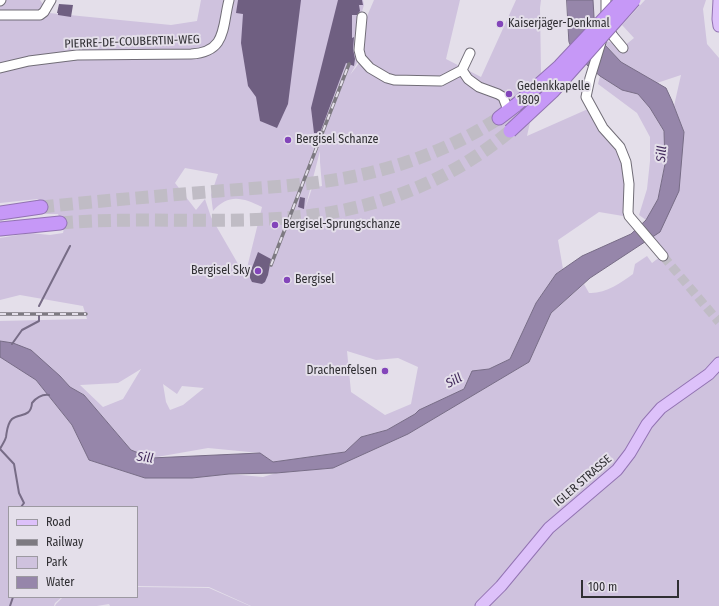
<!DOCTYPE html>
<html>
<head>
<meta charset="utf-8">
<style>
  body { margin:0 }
  #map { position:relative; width:719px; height:606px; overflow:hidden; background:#e4dfea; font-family:"Fira Sans Condensed",sans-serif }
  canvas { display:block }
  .legend { position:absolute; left:8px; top:506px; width:130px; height:92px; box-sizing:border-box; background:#e4dfea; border:1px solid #9c99a1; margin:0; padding:5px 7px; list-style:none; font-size:12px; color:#302f33 }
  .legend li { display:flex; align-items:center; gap:8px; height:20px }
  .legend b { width:20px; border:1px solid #9c99a1 }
  .scale { position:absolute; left:581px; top:580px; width:98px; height:18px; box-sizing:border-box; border:2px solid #302f33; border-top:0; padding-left:5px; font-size:12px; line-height:14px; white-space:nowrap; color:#302f33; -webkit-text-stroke:3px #e4dfea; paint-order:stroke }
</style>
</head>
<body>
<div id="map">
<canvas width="719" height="606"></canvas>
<ul class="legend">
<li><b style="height:5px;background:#ddc1fa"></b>Road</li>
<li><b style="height:5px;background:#7d7a81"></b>Railway</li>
<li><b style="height:11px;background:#cfc2de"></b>Park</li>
<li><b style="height:11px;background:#9686aa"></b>Water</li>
</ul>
<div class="scale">100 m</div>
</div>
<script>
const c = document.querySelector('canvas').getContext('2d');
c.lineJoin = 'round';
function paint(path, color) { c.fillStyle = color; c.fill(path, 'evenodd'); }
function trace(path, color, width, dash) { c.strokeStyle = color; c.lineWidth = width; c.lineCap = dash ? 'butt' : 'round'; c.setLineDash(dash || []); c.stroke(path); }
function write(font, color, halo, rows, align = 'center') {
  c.font = font + ' "Fira Sans Condensed",sans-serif'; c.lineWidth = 4; c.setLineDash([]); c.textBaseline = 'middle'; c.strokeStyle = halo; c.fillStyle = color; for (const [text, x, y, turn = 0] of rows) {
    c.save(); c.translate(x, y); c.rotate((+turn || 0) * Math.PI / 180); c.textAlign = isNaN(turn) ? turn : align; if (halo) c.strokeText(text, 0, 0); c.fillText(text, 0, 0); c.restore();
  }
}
paint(new Path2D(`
  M0 0H40L49 13 171 25 197 21 201 0H363L364 5 361 15 357 63 350 75 360 62 365 21 374 0H460L446 59 481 77 516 0H541L540 8 541 72 527 136 588 109C601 127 618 145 623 167 628 182 625 200 623 216L599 212 558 240 563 269 556 274 536 303 510 359 489 369 472 371 464 389 419 410 415 414 387 430 361 437 345 452 273 462 260 453 208 448 151 458 131 450 84 395 70 387 60 376 13 343 0 341V321L87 319 83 306 20 295 0 300V238L30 233 50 235 63 233 64 228 58 214H45L38 199 0 203ZM320 151V162L322 186 312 188 305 209ZM185 168 218 174 211 195 213 211C229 193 243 198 262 207L245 276 211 217 205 199 196 210 175 183ZM347 351 376 360 398 358 418 367 411 404 385 415 351 392ZM141 369 123 399 103 407 80 385 118 383ZM163 384 177 394 182 386 204 388 183 405 170 410 166 402Z
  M645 0H706L703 9 707 44 719 58V606H251L209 587 137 586V507H9V597H62L55 603 54 606H0V357L36 380 72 425 89 460 145 478H192L229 474 263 477 276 473 333 468 408 434 529 362 551 313 584 284 589 293C605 294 621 283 633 274L635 264 647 256 652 263 665 253 652 237 684 132 674 106 681 75 657 83 621 62 605 45 607 41 623 47 634 38 622 25Z
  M600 76 622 90 638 94 650 108 664 132 665 164 658 199 646 220 639 215 647 189 650 161V137L637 113 598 84Z
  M137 587 209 588 250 606H110L109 604 97 606H55L56 604 63 597H137Z`), '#cfc2de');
const water = new Path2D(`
  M567 0H593L594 17 598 32 605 45 621 62 666 88 672 101 684 132 679 191 660 232 590 278 551 313 529 362 408 434 333 468 276 473 229 474 192 478H145L89 460 72 425 36 380 0 357V341L13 343 31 350 60 376 70 387 84 395 131 450 151 458 260 453 273 462 345 452 361 437 387 430 415 414 419 410 464 389 472 371 489 369 510 359 536 303 556 274 582 256 631 234 646 220 658 199 665 164 664 131 650 108 638 94 622 90 600 76 574 54 569 42Z`);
paint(water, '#9686aa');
trace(water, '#776c86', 1);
trace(new Path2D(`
  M39 306 70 246
  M12 344 22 330 39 321V314
  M21 507 24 503 19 493 14 464 0 449C2 445 5 441 6 437 7 431 7 424 12 419 19 413 31 418 32 403 37 397 42 394 49 395
  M10 606 13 597`), '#776c86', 2);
paint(new Path2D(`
  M238 0H301L288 104 277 128 260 121 256 97 248 86 241 43 243 14 236 13Z
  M338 0H362L363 5H359L360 11 357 15H352V38L354 37 353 49 355 59 354 66 346 63 320 133H314L311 108Z
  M59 4 73 5 71 17 58 15V13H57Z
  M300 197 305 198 304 209 298 207Z
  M258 252 271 259 268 275 265 282 262 284 252 282 250 278V273Z`), '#6f5f81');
trace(new Path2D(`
  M663 256 719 322`), '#c0bcc5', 9, [9, 4.5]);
trace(new Path2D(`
  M41 207C100 201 159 196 219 191 268 187 320 185 369 173 415 162 459 144 499 118
  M60 223C142 216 224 225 306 216 380 208 452 180 510 131`), '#c0bcc5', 13, [13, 6]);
const minor = new Path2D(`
  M0 1 1 0
  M0 15H40L44 12 51 0
  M362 17 359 50 361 58 370 68 387 78 394 80 441 81 462 70
  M606 19V0
  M606 24 613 36 623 48
  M602 39 590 78 586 97 603 128 620 147 626 162 629 184 628 212 629 216 663 256
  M470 53 462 70 468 79 479 87 498 94 503 97 508 110
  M0 68 29 61 77 55 191 54C227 52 222 27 229 0`);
const major = new Path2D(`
  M719 0 718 19 719 26
  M481 606 501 586 549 528 617 470 630 453 647 424 661 408 709 374 719 363`);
const highway = new Path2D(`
  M499 118 516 105
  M0 213 41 207
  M0 229 60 223`);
trace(minor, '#716d77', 11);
trace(major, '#9273b2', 13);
trace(highway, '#9273b2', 15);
trace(minor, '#fff', 9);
trace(major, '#ddc1fa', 11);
trace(highway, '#c698f7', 13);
const rail = new Path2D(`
  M271 265 349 64
  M0 314H86`);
trace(rail, '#7d7a81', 3.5);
trace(rail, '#e4dfea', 2, [6]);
const highwayBridge = new Path2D(`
  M516 105 560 66 622 0
  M510 131 553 91 634 0`);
trace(highwayBridge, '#9273b2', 15, []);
trace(highwayBridge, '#c698f7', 13);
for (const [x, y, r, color] of [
  [500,24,4,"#8345ba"],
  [509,94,4,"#8345ba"],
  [288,140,4,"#8345ba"],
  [275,225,4,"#8345ba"],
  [258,271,4,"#8345ba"],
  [287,280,4,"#8345ba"],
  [385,371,4,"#8345ba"]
]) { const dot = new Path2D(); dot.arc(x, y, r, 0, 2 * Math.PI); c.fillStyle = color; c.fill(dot); trace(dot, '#e4dfea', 1.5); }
write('12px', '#302f33', '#e4dfea', [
  ["Kaiserjäger-Denkmal",508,24],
  ["Gedenkkapelle",517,87],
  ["1809",517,101],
  ["Bergisel Schanze",296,140],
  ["Bergisel-Sprungschanze",283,225],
  ["Bergisel Sky",250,271,"right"],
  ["Bergisel",295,280],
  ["Drachenfelsen",377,371,"right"]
], 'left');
write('12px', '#302f33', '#e4dfea', [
  ["PIERRE-DE-COUBERTIN-WEG",132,42,-2],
  ["IGLER STRASSE",583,481,-41]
]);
write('italic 13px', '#422a5b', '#e4dfea', [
  ["Sill",662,154,-86],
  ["Sill",454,381,-28],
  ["Sill",145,458,8]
]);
</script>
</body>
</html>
